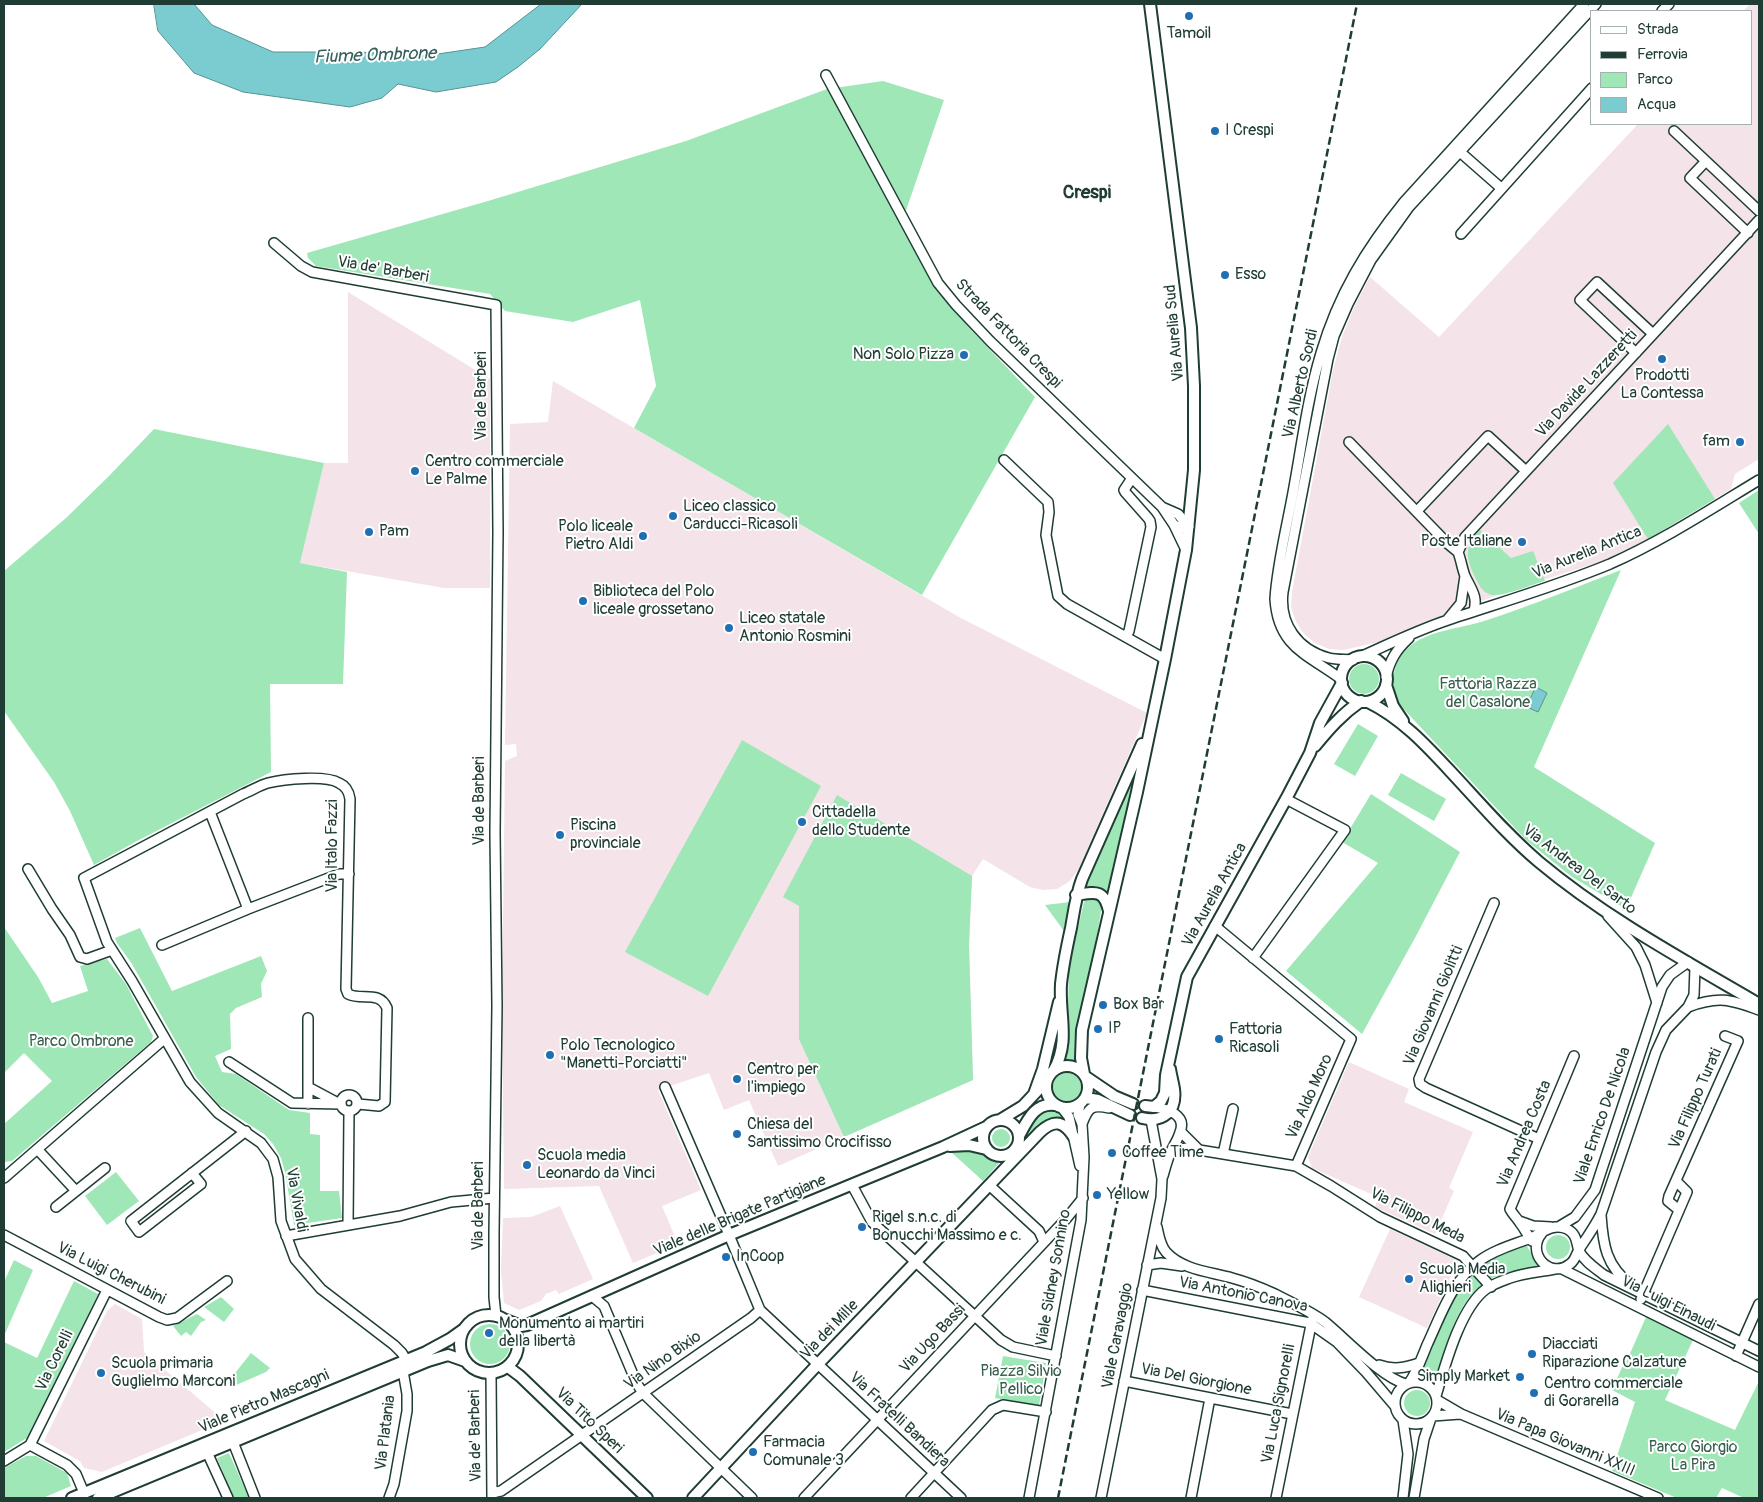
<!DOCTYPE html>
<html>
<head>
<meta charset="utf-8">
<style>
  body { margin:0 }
  #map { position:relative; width:1763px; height:1502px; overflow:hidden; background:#fff; font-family:Pangolin,sans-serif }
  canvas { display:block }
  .frame { position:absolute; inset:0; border:5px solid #1f3d34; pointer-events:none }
  .legend { position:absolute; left:1590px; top:10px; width:162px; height:115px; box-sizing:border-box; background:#fff; border:1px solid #a5b1ae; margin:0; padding:6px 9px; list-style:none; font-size:15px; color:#1f3d34 }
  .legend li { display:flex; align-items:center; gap:10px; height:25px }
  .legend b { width:25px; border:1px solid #a5b1ae }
</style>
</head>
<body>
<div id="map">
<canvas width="1763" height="1502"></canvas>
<div class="frame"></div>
<ul class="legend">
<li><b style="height:6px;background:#fff"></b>Strada</li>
<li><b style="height:6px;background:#1f3d34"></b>Ferrovia</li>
<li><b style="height:14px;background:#9fe7b6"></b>Parco</li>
<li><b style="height:14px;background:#7accd1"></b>Acqua</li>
</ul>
</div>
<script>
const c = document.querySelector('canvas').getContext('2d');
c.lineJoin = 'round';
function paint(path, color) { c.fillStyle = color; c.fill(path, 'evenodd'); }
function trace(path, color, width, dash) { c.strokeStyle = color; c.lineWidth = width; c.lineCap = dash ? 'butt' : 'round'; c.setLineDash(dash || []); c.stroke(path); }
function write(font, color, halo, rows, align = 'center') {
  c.font = font + ' Pangolin,sans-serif'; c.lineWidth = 4; c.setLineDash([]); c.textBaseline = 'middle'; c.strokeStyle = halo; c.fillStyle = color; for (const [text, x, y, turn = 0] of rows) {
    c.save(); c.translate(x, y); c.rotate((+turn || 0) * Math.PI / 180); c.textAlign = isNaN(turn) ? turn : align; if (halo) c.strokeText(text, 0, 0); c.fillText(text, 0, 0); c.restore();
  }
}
paint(new Path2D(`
  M1750 4H1759V459L1735 474 1731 489 1648 539 1605 560 1497 595 1379 642 1343 650 1329 649 1315 643 1304 634 1296 622 1291 607 1292 592 1333 370 1342 337 1355 305 1370 277 1439 337 1638 124H1752V11H1743Z
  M348 292 490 379V588H444L300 563 324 463H348Z
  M553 381 959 617 1147 713 1078 870 1070 881 1057 889 1043 890 1030 887 983 859 972 876 969 945 973 1080 778 1166 749 1100 724 1110 709 1073 658 1090 701 1190 662 1206 678 1244 633 1263 599 1186 504 1189 502 1011 505 761 517 756 516 744 505 745 510 424 548 422Z
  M1349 1062 1409 1089 1404 1102 1473 1132 1449 1188 1454 1191 1435 1234 1375 1207 1378 1197 1312 1168 1308 1157Z
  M560 1206 593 1279 559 1294 556 1290 546 1294 541 1301 519 1310 504 1303 501 1271 503 1218 531 1217Z
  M1390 1229 1458 1261 1427 1328 1359 1297Z
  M115 1304 142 1319 144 1352 219 1416 209 1427 102 1472 84 1468 80 1461 44 1441 107 1311Z`), '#f4e3e9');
paint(new Path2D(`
  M883 81 944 100 901 225 941 294 971 330 1035 397 922 595 634 428 656 386 640 300 573 322 505 311 490 294 316 266 308 258 307 253 488 201 686 141 827 89Z
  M1668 424 1715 499 1648 539 1613 483Z
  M154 429 324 463 300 563 347 572 343 684H270L271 772 137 841 94 865 70 811 54 782 4 711V571L66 518 108 477Z
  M1759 490V534L1739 503Z
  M1480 530 1511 558 1533 551 1545 581C1534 584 1502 597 1492 595 1483 593 1480 587 1476 579 1467 560 1462 547 1480 530Z
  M1621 570 1534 767 1655 843 1626 909 1572 877 1526 840 1398 703C1390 683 1392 662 1409 647 1426 631 1462 628 1484 621 1531 606 1576 587 1621 570Z
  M1349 679a15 15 0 1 1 30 0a15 15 0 1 1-30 0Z
  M1358 724 1378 736 1355 776 1334 764Z
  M742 740 821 786 708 996 625 952Z
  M1137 770 1109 895 1098 887 1084 888 1135 772Z
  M1401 773 1446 799 1434 821 1388 795Z
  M1371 794 1460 852 1416 936 1362 1034 1286 971 1378 863 1342 842Z
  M837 795 972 876 969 945 973 1080 844 1137 799 1039V906L783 897Z
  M1088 897H1097L1102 906 1092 964 1077 1028 1075 1060H1063L1067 1042 1069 967 1084 902Z
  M1070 902 1064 931 1045 905Z
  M4 927 38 977 52 1003 88 991 80 966 107 959 126 984 153 1036 151 1042 12 1161 4 1162V1124L52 1081 24 1053 4 1073Z
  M140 928 172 991 261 956 267 971 261 984 262 997 236 1008 230 1014 231 1049 215 1056 222 1072 236 1074 289 1110 310 1113V1134L320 1135V1191H339L342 1218 294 1225 285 1172 281 1158 273 1144 264 1134 219 1105 196 1077 132 964 117 943 115 938Z
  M1053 1087a14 14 0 1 1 28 0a14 14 0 1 1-28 0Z
  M1052 1108 1058 1110 1067 1122C1043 1116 1042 1124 1027 1141H1024L1023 1138C1030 1121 1035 1114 1052 1108Z
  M992 1138a9 9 0 1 1 18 0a9 9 0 1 1-18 0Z
  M959 1150 980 1153 1001 1161 983 1181 951 1152Z
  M116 1172 139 1201 107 1225 85 1196Z
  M1546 1247a12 12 0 1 1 24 0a12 12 0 1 1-24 0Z
  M1526 1244 1532 1255 1539 1265 1491 1278 1481 1265 1496 1254Z
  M14 1260 33 1270 4 1336V1282Z
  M1472 1274H1474L1483 1284C1478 1289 1471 1294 1467 1300 1451 1323 1442 1360 1436 1386L1417 1376 1458 1291 1464 1282Z
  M74 1281 98 1294 27 1438 4 1452V1342L37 1358Z
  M221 1297 234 1309 224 1322 204 1307Z
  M197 1314 206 1320 201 1322 191 1336 186 1332 181 1336 173 1326Z
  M1646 1317 1693 1340 1665 1400 1735 1430 1758 1383 1759 1384V1498H1744L1722 1488 1716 1498H1677L1612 1471 1635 1402 1612 1390 1623 1365H1625Z
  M470 1344a20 20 0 1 1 40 0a20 20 0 1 1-40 0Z
  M251 1353 270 1368 266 1372 234 1386 235 1373Z
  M1003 1356 1046 1363 1039 1406 995 1398Z
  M1404 1403a13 13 0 1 1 26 0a13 13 0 1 1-26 0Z
  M229 1453 249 1498H234L217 1458Z
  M26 1456H36L67 1473 71 1486 43 1498H4V1468Z`), '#9fe7b6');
const water = new Path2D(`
  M154 4H194L212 25 273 52H360L424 56 485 47 541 4H582L540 49 518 67 496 82 436 92 398 84 382 98 350 107 243 92 194 73 158 31Z
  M1536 687 1547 693 1538 712 1527 707Z`);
paint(water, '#7accd1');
trace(water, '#569392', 1);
const minor = new Path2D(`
  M1662 11 1669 4
  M826 75 938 283 956 305 990 341 1162 507 1174 525 1186 550
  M1674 131 1759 211
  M1460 152 1501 188
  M1706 161 1690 178 1748 233
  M1461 234 1592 88
  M274 243 301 266 312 272 496 305 498 532 495 833 497 1006 494 1233V1297L496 1316
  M1636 353 1580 300 1597 282 1653 334
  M1349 442 1447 543 1458 552
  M1004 460 1048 502 1049 512 1046 535 1058 596 1067 604 1165 659
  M1162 507 1178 514 1189 527 1181 528 1174 525
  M1417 511 1488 436 1526 471
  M1474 611C1478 596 1471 589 1465 576 1462 568 1461 560 1458 552L1465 537 1759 220
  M1447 620 1461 603 1465 576
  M1126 637 1129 631 1151 527 1150 521 1148 518 1125 492 1124 490 1132 478
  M1360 657C1389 644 1418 630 1448 620 1502 602 1557 586 1610 564 1662 541 1711 509 1759 480
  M1353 660C1345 659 1337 660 1329 658 1298 650 1279 624 1283 592L1328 359 1334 336 1348 304 1371 260 1409 207 1596 4
  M1386 677C1390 660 1396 650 1409 638
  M1341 679C1307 654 1278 647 1275 599 1277 564 1288 522 1294 487 1302 443 1308 396 1321 353 1338 295 1366 249 1404 202L1584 4
  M210 812 248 909
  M28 869 52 909 70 935 80 957 87 959 112 950
  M1494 903 1419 1079 1420 1084 1426 1088 1539 1139
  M1608 916 1636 947 1645 965 1657 1003
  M1215 926 1351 1039 1296 1166
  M162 945 248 909 339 874H349
  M1253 958 1345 830 1286 799
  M1688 1007C1718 996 1730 999 1759 1010
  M229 1062 292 1103 341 1104
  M308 1087 338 1103
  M665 1087 727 1230 760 1310 961 1498
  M341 1103a8 8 0 1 1 16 0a8 8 0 1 1-16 0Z
  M308 1104V1018
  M358 1104 379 1106 385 1102 387 1008C379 990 362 1001 348 994L346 989 350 799C349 792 346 786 339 783 326 775 284 779 268 783 260 785 251 791 243 794L84 878 107 942 132 981 190 1082 218 1113 261 1143 273 1159 278 1177 281 1221 295 1259 321 1289 394 1345 402 1353 406 1360
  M1154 1107C1168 1109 1187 1115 1180 1132 1178 1140 1173 1146 1170 1154 1167 1161 1165 1169 1163 1176
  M1062 1108 1069 1117 1080 1166
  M1082 1124C1088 1108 1091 1104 1109 1108
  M1181 1132 1198 1149
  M38 1150 76 1191
  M1223 1154 1233 1109
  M1169 1155 1177 1150 1187 1148 1296 1166 1331 1186 1380 1217 1463 1256 1491 1287
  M192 1173 201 1184 139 1232 131 1221 246 1131
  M4 1178 164 1039
  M852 1185 872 1222 1001 1340 1013 1347 1056 1356
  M989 1185 1039 1231 1044 1242
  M56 1207 105 1168
  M1679 1210 1668 1201 1669 1196 1738 1041 1725 1036
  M1601 1215C1603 1245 1606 1266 1631 1285
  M1519 1221 1533 1226 1551 1227
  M348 1225 349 1112
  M1560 1226 1575 1217 1595 1190 1662 987 1670 975 1688 962
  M1157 1227C1159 1236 1160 1245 1166 1252 1182 1270 1211 1272 1232 1278 1247 1282 1262 1288 1275 1294 1292 1303 1310 1311 1325 1322 1346 1339 1382 1378 1406 1384
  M1542 1233C1525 1253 1550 1280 1570 1264 1576 1260 1576 1253 1580 1248 1588 1236 1595 1226 1601 1214L1656 1052 1666 1030 1688 1007 1694 995 1695 967
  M4 1235 159 1317 167 1320 177 1318 227 1281
  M286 1236 400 1216 451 1202 494 1198
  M1532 1241C1527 1235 1525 1229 1520 1223 1517 1218 1513 1215 1510 1209L1574 1056
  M1147 1265 1161 1263 1182 1266
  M1562 1269 1759 1367
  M1142 1290 1310 1323 1337 1342 1366 1372 1395 1406
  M592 1296 604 1306 637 1384 643 1393 752 1498
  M1641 1299 1687 1192 1676 1181
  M1736 1356 1759 1304
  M1379 1365C1393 1370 1405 1368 1419 1363
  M491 1374 492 1498
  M1124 1381 1292 1414
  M1395 1403a21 21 0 1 1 42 0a21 21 0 1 1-42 0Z
  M1409 1383C1417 1372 1422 1357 1427 1345 1441 1315 1452 1281 1479 1261 1494 1250 1512 1245 1528 1239 1541 1234 1553 1222 1567 1229 1577 1234 1576 1242 1579 1251 1584 1261 1595 1268 1604 1275L1759 1351
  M1436 1396C1445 1366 1460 1308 1486 1289 1493 1284 1502 1281 1510 1278 1524 1273 1540 1272 1555 1269
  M1437 1400 1461 1414 1658 1498
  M1433 1416 1460 1414
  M233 1442 255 1498
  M30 1445 67 1465 76 1474 84 1493
  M207 1452 228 1498
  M4 1461 30 1445 107 1290
  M492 1493 501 1491 751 1318 760 1310
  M389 1498 394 1484 407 1411V1394L403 1371
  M804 1498 1066 1219 1083 1198
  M911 1498 992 1410 1003 1405 1046 1412
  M1029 1498 1081 1220 1084 1157 1082 1124 1078 1114 1080 1105
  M1101 1498 1161 1198 1162 1179 1151 1120
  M1191 1498 1210 1398
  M1276 1498 1312 1320
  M1403 1498 1408 1454 1403 1420
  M1414 1498 1424 1439 1431 1418`);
const major = new Path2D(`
  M1341 679a23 23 0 1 1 46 0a23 23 0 1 1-46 0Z
  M1386 685 1393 706 1403 721
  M1368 702C1401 718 1426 745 1451 772 1480 803 1507 835 1539 862 1606 918 1684 960 1759 1004
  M1315 746C1329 729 1342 714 1361 701
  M1076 895C1095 892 1104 889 1109 911
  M1046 1087a21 21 0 1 1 42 0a21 21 0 1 1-42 0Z
  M1054 1070C1070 1041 1059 1016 1061 984 1063 965 1067 946 1071 928 1074 911 1076 895 1082 879L1142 744
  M1084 1074 1081 1058 1082 1030 1137 792 1165 659 1186 550 1194 470V386L1191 328 1150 4
  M1086 1077 1114 1096 1133 1104
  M1034 1094 1043 1069 1059 1002
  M1086 1098 1098 1100 1130 1115
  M1145 1106 1154 1107 1161 1101 1165 1093 1166 1075 1187 977 1286 799 1310 753 1320 723 1342 683
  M1142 1118C1163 1123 1177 1111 1174 1089 1173 1082 1171 1076 1170 1069
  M983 1138a18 18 0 1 1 36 0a18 18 0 1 1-36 0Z
  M1000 1120 1023 1106 1038 1090
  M1019 1136C1027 1121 1035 1102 1055 1105
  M950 1146 969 1145 986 1149
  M460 1344a29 29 0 1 1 58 0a29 29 0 1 1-58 0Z
  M506 1320 521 1326 527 1325 729 1235 943 1147 986 1127
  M508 1367 520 1376 647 1498
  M72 1498 426 1352 450 1339 464 1329
  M98 1498 428 1361 448 1355 465 1361
  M693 1498 818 1364 1040 1132C1055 1118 1064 1122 1074 1137`);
trace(minor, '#1f3d34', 12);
trace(major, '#1f3d34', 14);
trace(minor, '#fff', 9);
trace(major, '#fff', 10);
trace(new Path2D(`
  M1058 1498 1357 4`), '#1f3d34', 2.5, [8, 4]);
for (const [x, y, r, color] of [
  [1189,16,5,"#1f6fb2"],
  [1215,131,5,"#1f6fb2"],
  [1225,275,5,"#1f6fb2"],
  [964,355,5,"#1f6fb2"],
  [1662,359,5,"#1f6fb2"],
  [1740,442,5,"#1f6fb2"],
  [415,471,5,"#1f6fb2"],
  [673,516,5,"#1f6fb2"],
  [369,532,5,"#1f6fb2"],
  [643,536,5,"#1f6fb2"],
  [1522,542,5,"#1f6fb2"],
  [583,601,5,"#1f6fb2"],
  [729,628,5,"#1f6fb2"],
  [802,822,5,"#1f6fb2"],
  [560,835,5,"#1f6fb2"],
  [1103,1005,5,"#1f6fb2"],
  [1098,1029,5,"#1f6fb2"],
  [1219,1039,5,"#1f6fb2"],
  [550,1055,5,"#1f6fb2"],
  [737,1079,5,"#1f6fb2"],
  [737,1134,5,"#1f6fb2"],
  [1112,1153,5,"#1f6fb2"],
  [527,1165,5,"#1f6fb2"],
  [1097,1195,5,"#1f6fb2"],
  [862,1227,5,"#1f6fb2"],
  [726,1257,5,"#1f6fb2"],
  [1409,1279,5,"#1f6fb2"],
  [489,1333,5,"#1f6fb2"],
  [1532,1354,5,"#1f6fb2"],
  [101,1373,5,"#1f6fb2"],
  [1520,1377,5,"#1f6fb2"],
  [1534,1393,5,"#1f6fb2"],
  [753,1452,5,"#1f6fb2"]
]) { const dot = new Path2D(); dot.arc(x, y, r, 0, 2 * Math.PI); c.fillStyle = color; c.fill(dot); trace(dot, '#fff', 2); }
write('16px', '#1f3d34', '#fff', [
  ["Tamoil",1189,34,"center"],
  ["I Crespi",1225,131],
  ["Esso",1235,275],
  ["Non Solo Pizza",954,355,"right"],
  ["Prodotti",1662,376,"center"],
  ["La Contessa",1662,394,"center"],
  ["fam",1730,442,"right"],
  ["Centro commerciale",425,462],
  ["Le Palme",425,480],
  ["Liceo classico",683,507],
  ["Carducci-Ricasoli",683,525],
  ["Polo liceale",633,527,"right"],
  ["Pietro Aldi",633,545,"right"],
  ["Pam",379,532],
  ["Poste Italiane",1512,542,"right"],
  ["Biblioteca del Polo",593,592],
  ["liceale grossetano",593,610],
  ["Liceo statale",739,619],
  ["Antonio Rosmini",739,637],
  ["Cittadella",812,813],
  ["dello Studente",812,831],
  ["Piscina",570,826],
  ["provinciale",570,844],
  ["Box Bar",1113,1005],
  ["IP",1108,1029],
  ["Fattoria",1229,1030],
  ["Ricasoli",1229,1048],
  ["Polo Tecnologico",560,1046],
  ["\"Manetti-Porciatti\"",560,1064],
  ["Centro per",747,1070],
  ["l'impiego",747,1088],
  ["Chiesa del",747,1125],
  ["Santissimo Crocifisso",747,1143],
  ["Coffee Time",1122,1153],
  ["Scuola media",537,1156],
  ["Leonardo da Vinci",537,1174],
  ["Yellow",1107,1195],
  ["Rigel s.n.c. di",872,1218],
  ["Bonucchi Massimo e c.",872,1236],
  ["InCoop",736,1257],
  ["Scuola Media",1419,1270],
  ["Alighieri",1419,1288],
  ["Monumento ai martiri",499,1324],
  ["della libertà",499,1342],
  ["Diacciati",1542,1345],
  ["Riparazione Calzature",1542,1363],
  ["Scuola primaria",111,1364],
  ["Guglielmo Marconi",111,1382],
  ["Simply Market",1510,1377,"right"],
  ["Centro commerciale",1544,1384],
  ["di Gorarella",1544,1402],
  ["Farmacia",763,1443],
  ["Comunale 3",763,1461]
], 'left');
write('16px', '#1f3d34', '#fff', [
  ["Via de' Barberi",383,270,10],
  ["Via Aurelia Sud",1175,333,-95],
  ["Strada Fattoria Crespi",1008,334,46],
  ["Via Alberto Sordi",1301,384,-77],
  ["Via Davide Lazzeretti",1587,384,-47],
  ["Via de Barberi",482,396,-90],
  ["Via Aurelia Antica",1587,553,-22],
  ["Via de Barberi",480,801,-90],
  ["Via Italo Fazzi",333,846,-90],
  ["Via Andrea Del Sarto",1579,870,37],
  ["Via Aurelia Antica",1215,895,-61],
  ["Via Giovanni Giolitti",1434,1006,-67],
  ["Via Aldo Moro",1310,1097,-66],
  ["Via Filippo Turati",1696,1099,-66],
  ["Viale Enrico De Nicola",1603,1116,-71],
  ["Via Andrea Costa",1525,1134,-67],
  ["Via Vivaldi",296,1200,80],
  ["Via de Barberi",479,1206,-90],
  ["Viale delle Brigate Partigiane",740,1216,-23],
  ["Via Filippo Meda",1417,1216,27],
  ["Via Luigi Cherubini",111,1274,27],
  ["Viale Sidney Sonnino",1054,1278,-80],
  ["Via Antonio Canova",1243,1295,11],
  ["Via Luigi Einaudi",1668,1304,27],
  ["Via dei Mille",830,1330,-46],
  ["Viale Caravaggio",1118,1336,-79],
  ["Via Ugo Bassi",933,1339,-47],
  ["Via Corelli",55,1361,-64],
  ["Via Nino Bixio",663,1361,-35],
  ["Via Del Giorgione",1196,1380,11],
  ["Viale Pietro Mascagni",264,1402,-23],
  ["Via Luca Signorelli",1279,1404,-79],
  ["Via Fratelli Bandiera",899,1420,43],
  ["Via Tito Speri",589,1421,44],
  ["Via Platania",386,1433,-83],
  ["Via de' Barberi",476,1436,-91],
  ["Via Papa Giovanni XXIII",1565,1443,23]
]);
write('16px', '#395f4e', '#fff', [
  ["Fattoria Razza",1488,685],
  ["del Casalone",1488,703],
  ["Parco Ombrone",81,1042],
  ["Piazza Silvio",1021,1372],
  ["Pellico",1021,1390],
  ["Parco Giorgio",1693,1448],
  ["La Pira",1693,1466]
]);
write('italic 18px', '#36615b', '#fff', [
  ["Fiume Ombrone",375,56,-2]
]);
write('bold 19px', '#1f3d34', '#fff', [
  ["Crespi",1087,193]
]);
</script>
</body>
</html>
